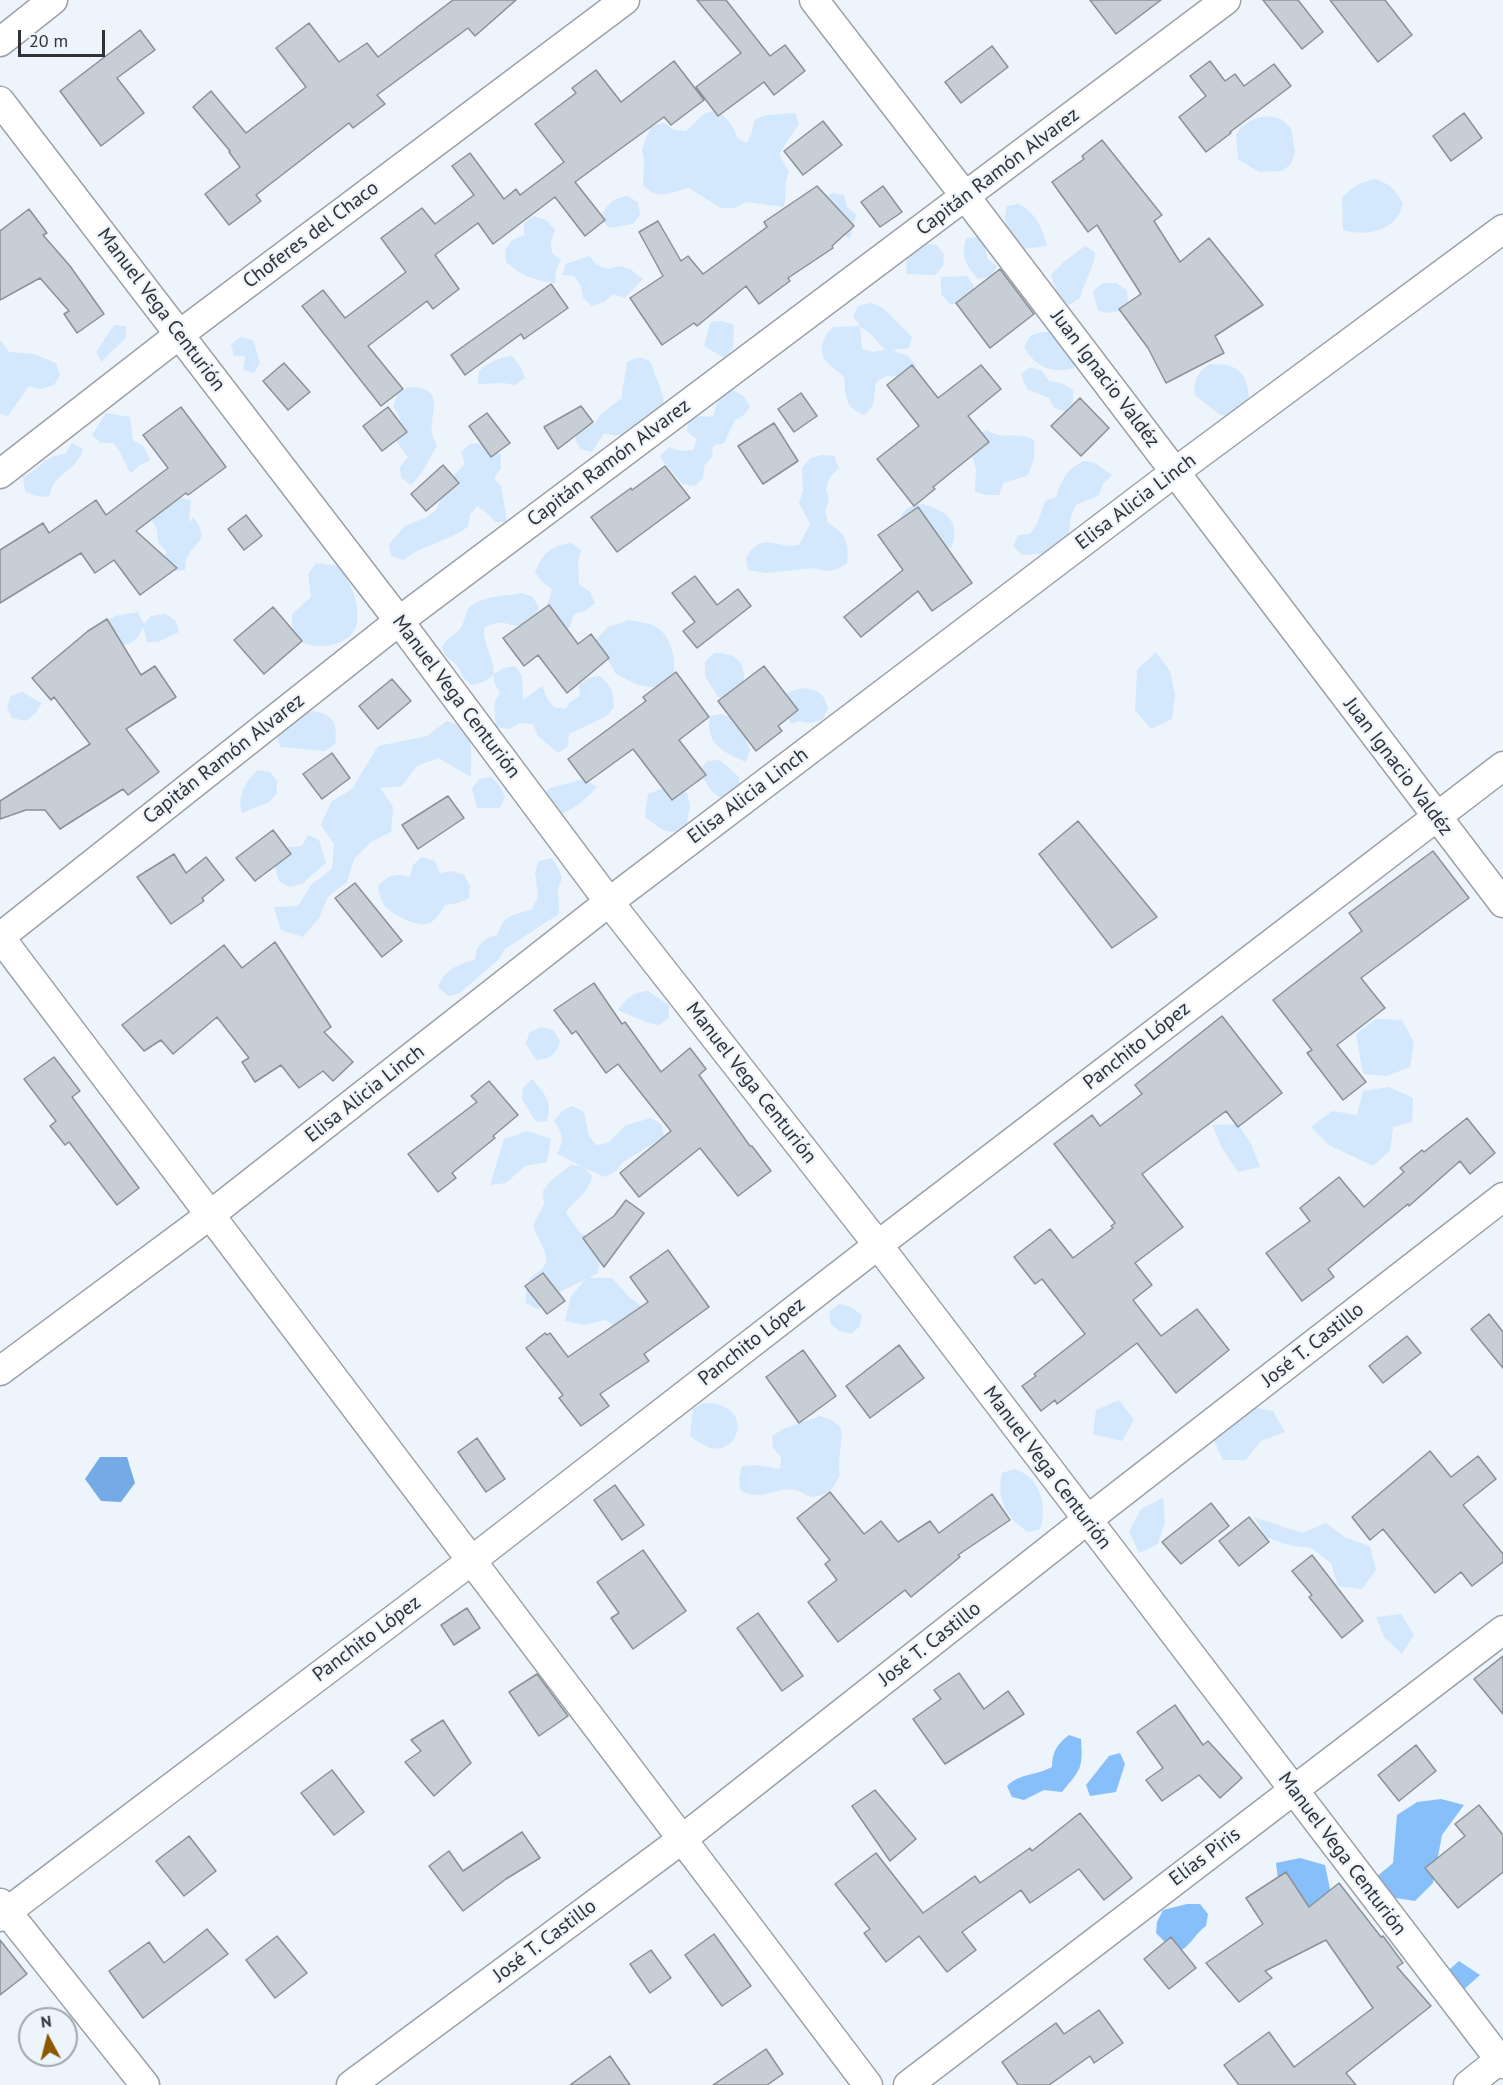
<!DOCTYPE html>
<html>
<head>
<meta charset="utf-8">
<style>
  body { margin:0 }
  #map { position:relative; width:1503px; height:2085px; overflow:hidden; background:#edf4fb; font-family:"PT Sans",sans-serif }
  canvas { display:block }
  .north { position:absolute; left:18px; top:2007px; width:60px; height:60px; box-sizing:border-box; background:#edf4fb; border:2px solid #a1a6ac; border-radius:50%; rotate:353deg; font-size:16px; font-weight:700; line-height:24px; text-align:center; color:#303235 }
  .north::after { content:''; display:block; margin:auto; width:21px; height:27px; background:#8b5902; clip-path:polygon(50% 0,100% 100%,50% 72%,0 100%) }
  .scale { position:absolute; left:18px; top:30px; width:87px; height:27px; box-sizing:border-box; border:3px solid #303235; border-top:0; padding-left:8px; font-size:18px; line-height:21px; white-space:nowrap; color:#303235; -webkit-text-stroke:4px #edf4fb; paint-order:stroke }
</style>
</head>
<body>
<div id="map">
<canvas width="1503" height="2085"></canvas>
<div class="north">N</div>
<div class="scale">20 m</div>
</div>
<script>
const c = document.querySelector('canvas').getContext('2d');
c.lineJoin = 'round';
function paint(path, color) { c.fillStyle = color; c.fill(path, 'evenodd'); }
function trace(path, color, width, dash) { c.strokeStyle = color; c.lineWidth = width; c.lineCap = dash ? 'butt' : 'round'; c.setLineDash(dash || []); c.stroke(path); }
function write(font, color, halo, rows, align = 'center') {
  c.font = font + ' "PT Sans",sans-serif'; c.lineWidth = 4.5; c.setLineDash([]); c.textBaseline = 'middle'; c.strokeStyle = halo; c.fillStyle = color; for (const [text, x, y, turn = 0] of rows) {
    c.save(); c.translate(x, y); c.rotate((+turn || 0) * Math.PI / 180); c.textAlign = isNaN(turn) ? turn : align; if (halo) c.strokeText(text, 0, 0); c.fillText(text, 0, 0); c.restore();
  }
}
paint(new Path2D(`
  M716 110C727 118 733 124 737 138L747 143 752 132 754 120 766 115 795 113 799 124 779 154 789 172C783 185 787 193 784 207L746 202 735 208H721L689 188C669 192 660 202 643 185L644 160 642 149 651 126 664 123 674 130 686 131 705 113Z
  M1268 116 1281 119 1291 128 1295 152 1291 164 1282 171 1259 172 1238 159 1236 134C1246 122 1253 118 1268 116Z
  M1375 179C1390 184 1396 190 1403 204 1396 231 1368 237 1343 230L1342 198C1352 187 1360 182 1375 179Z
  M832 193 844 195 847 207 856 215 850 239 828 223 823 200Z
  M627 196 638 202 640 215 633 224 609 228 601 219C606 204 612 199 627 196Z
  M1018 204C1036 212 1042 228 1047 246L1021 249C1015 227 1000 234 1007 206Z
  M534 216 546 220 555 230 551 241 552 253 561 260 556 271 555 283C537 282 519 274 506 262L505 250 512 240 524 235V223Z
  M978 237 985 247 987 258 997 266 990 277 978 279C965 263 961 259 966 238Z
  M923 244H936L944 254 943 266 935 275 907 274 906 262 913 252Z
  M1085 246 1095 252C1094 269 1084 281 1080 298L1069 305 1059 298 1051 275 1065 261Z
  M589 256 597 265 608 269 619 266 630 269 643 279 625 298 613 294 604 302 592 306 583 298 581 286 574 276 562 275 566 264Z
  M967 276 974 286 971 297 962 304H950L941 294V277Z
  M1103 283H1116L1127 290 1128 301 1121 311 1109 313 1098 311 1093 291Z
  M871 303 883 308 912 337 909 348 891 350 908 356 916 366 910 377 886 376 876 382 873 406 865 415C844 408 846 396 844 377 839 372 830 366 826 361 817 348 824 336 833 327L860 326 853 316 858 306ZM860 327C871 332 877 342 885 350L874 352 862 349Z
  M722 321 734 325 733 349 724 358 704 346 710 322Z
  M114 325 126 326V338L101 362 96 352Z
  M1042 332H1053L1077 356 1074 368C1052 374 1035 367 1024 347L1030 336Z
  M241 337 253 340 260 363 254 373 243 370 245 356H234L231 344Z
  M0 340 9 352 34 354 56 363 60 375 54 385 41 389 29 386 8 416 0 414Z
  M512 356 520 366 525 378 515 385 503 383 478 384 479 371C489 362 498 358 512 356Z
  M639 357 650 361 663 395 664 407C658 411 648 414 643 419 628 433 625 439 604 433L592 452 580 449 575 438 582 428 594 424 602 413 622 398C622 385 626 375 627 362Z
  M1209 364C1236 363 1247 371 1249 399L1232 416 1220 415 1195 395C1193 380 1197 374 1209 364Z
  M1031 367 1042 371 1049 381 1061 383 1073 390V402L1065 411 1054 408 1049 398 1027 389 1021 374Z
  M408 387C447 388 430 409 432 432 432 437 435 441 437 446 428 459 423 475 411 485L401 478 400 467 408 457 394 438 402 427 399 416 393 406 398 394Z
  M732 390 744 396 750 407 743 416 735 420 724 443 713 446 712 457 704 466 703 478 695 486 682 484C676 474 666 467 660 456L669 447 680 451 693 450 697 439 687 432 688 420 700 416 713 417 720 393Z
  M106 413 130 417 133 440 144 447 150 460 140 465 131 473C123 462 122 452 113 443H101L92 435Z
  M987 430C1006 442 1014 430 1034 440 1035 454 1034 464 1027 476L1003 483 999 495H987L975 492 976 468 968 445 976 435Z
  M72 443 83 449C74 476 55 469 49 497L36 496 25 491 23 477C40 469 44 456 65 454Z
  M482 443 493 447 501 455V468L494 478 501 486 507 522H495L487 513 477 506 470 515 468 527C448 541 422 545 403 560L391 556 389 544 405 526 427 517 436 510 451 478 465 464 461 452 470 444Z
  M822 455 834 456 839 468 830 477 826 488 829 501 825 511 828 523C845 532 850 544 847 563L838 569 826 571 814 568 766 573 748 570 746 558C762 529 776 550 799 545L810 524 799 503 803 491 802 468 810 458Z
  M1084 461 1095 463 1112 475 1103 484 1099 495 1076 505 1071 516 1068 541 1047 553 1022 555 1013 546 1018 535 1030 534 1037 524 1045 501 1056 497C1062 480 1066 469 1084 461Z
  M179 497 191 500 189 523 193 517C213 542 192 542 186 560 185 563 185 567 185 570L173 571 165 562 166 551 158 542 157 530 151 519Z
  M923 504C947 512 960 520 952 547L941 551 898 526C902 511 907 505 923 504Z
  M571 543 581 550 578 561 579 584 590 592 595 603 585 611 574 614 570 626 562 636H539L552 589 542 582 535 572C544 552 550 546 571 543Z
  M316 563 339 566C350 584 360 601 357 623 354 646 309 655 296 636 291 629 292 622 292 614L311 597 308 574Z
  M522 593 533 597 539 608 531 624C509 631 506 615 484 628 483 645 494 657 494 674L504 668 515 666 522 676 523 700 542 686 547 698 554 707 566 709 569 703 580 696 579 685 589 678 600 676C611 685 614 693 614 707L607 716 569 734 568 746 558 753 538 736 533 724 520 723 509 729 496 727 494 703 500 693 494 682V675L484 682 472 685C459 676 464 674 457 666 449 656 448 663 442 647 448 637 451 638 458 631 465 625 464 616 468 609 477 596 507 596 522 593Z
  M138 612 144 624 151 616 165 614 175 620 179 632 158 642H147L143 627C138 640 132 644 118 646L105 622 115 616Z
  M629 620C636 622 646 622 652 625 672 633 677 661 673 679 650 694 637 685 615 673 610 659 601 655 592 644L608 627Z
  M1156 652 1170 671 1175 695 1172 719 1151 729 1135 710 1137 670Z
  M714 653C735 653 745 660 744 681L729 698 718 697 705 676V662Z
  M802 688C819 690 824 693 828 709L822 720 810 723 798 721 792 724 784 713 782 702 789 692Z
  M22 692 42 703 35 714 25 721 12 718 7 707 11 696Z
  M313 711C334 714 338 724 335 744L325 751 280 747 277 736 300 713Z
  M721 714 732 718 746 739 750 750 746 762C723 752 705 744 710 716Z
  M447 721 471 730V777L438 758 417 766 402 786 380 788 393 807 391 832 371 842 354 859 347 882 328 897 319 918 303 937 281 930 274 907 298 906 311 885 332 869 334 844 321 825 331 802 352 789 378 746 427 736Z
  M720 760 739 777 740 789 731 796 719 797 710 789 699 771 707 761Z
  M257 770 270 772 277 781V793L269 802 242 813C237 795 245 784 257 770Z
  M491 777 500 786 505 797 500 808H477L472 789 479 779Z
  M584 779 597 787C584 800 574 811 556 815L541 796 550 788Z
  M661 789H674L687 793 690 805 686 829C666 836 661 829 645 817L648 794Z
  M308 835 319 840 326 863 302 884 290 887 279 881 272 858 278 848 302 846Z
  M422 857 435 861 440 873 452 871 464 875 470 886 469 898 458 903 445 905C441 911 437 919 430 923 419 928 395 916 387 908 381 902 379 894 378 886 388 875 396 873 410 877L413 865Z
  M551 858 558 867 562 878 558 889 559 914 505 949 498 960 460 993 448 996 438 987C445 968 457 966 475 959 477 944 483 939 497 935 504 915 512 915 531 910L538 897 535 872 539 861Z
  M648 991 669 1005V1018L659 1025 648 1023 618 1010C627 998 633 992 648 991Z
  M1376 1019 1402 1020 1414 1043 1410 1067 1387 1076 1363 1074 1356 1034Z
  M541 1027 553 1030 560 1041C556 1055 550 1059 536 1060L526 1044 529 1033Z
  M532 1079C545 1095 553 1100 547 1121L536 1122 522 1099 523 1088Z
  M1389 1087 1413 1098 1412 1122 1393 1127 1390 1151 1373 1166 1329 1145 1311 1127 1332 1111 1357 1115 1363 1091Z
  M572 1106 584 1112 589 1136 596 1145 608 1143 626 1125 651 1118 662 1125 664 1137 623 1162 616 1171 605 1177 585 1168 592 1176C588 1195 576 1197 566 1213L580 1233 592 1238 600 1261 598 1273 589 1278H612L629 1297 648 1311 625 1334 606 1320 584 1325 565 1321 571 1296 586 1279 552 1296 548 1307 537 1309 526 1303C526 1295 525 1286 530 1279 535 1273 544 1271 546 1261 548 1252 536 1236 533 1225L544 1204 543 1191 550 1181 571 1165 582 1166 557 1154C564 1141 563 1133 554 1121L562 1111Z
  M1238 1124 1251 1144 1260 1167 1238 1172 1222 1148 1212 1125Z
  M528 1131 551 1139 547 1162 525 1166 506 1183 490 1185 504 1139Z
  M839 1304 851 1307 862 1315 860 1326 851 1334 839 1331 830 1323V1311Z
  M1119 1400 1134 1420 1122 1441 1093 1434 1096 1410Z
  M703 1403C754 1402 742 1454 711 1448 704 1446 696 1440 690 1436L693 1409Z
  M1248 1406 1273 1411 1285 1432 1261 1441 1246 1460H1223L1213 1438Z
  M820 1416 832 1420 841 1428C843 1445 837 1458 840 1475 835 1484 832 1492 821 1495 806 1500 806 1492 795 1490 773 1487 762 1503 740 1490L739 1478 742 1466 755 1465 780 1469 781 1457 773 1448 772 1436 783 1429Z
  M1014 1469C1040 1476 1048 1506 1040 1529L1028 1532C1006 1518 996 1498 1002 1473Z
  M1163 1498 1165 1522 1158 1544 1139 1553 1129 1531 1141 1509Z
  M1254 1517 1302 1533 1326 1523 1346 1538 1370 1546 1376 1570 1362 1589 1338 1586 1331 1563 1311 1548 1288 1545 1266 1537Z
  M1401 1614 1414 1635 1402 1654 1384 1637 1376 1617Z`), '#d3e7fd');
paint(new Path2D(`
  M1069 1735 1081 1739C1083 1769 1081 1769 1062 1792L1044 1790 1024 1800 1012 1797 1007 1786C1020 1773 1035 1776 1052 1767 1052 1752 1057 1744 1069 1735Z
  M1120 1753 1125 1764 1116 1792 1090 1796 1086 1785 1109 1756Z
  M1441 1799 1464 1805 1442 1835 1433 1883 1415 1901 1389 1897 1375 1878 1393 1863 1397 1815 1417 1802Z
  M1300 1858 1325 1865 1330 1889 1319 1910 1296 1908 1279 1887 1276 1863Z
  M1187 1904H1200L1208 1914 1206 1926C1196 1933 1192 1943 1182 1950L1170 1947 1156 1933 1157 1922 1163 1910Z
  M1459 1961 1480 1975 1461 1992 1441 1977Z`), '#87bffb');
paint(new Path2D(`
  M100 1457H127L135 1483 121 1502 101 1501 85 1479Z`), '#74abe6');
const building = new Path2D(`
  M453 0H516L475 36 468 28 377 95 385 104 353 128 349 123 256 195 261 201 229 225 205 194 240 167 229 152 230 151 193 107 211 91 246 133 306 87 276 48 309 23 339 62 367 43 378 57Z
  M697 0H726L770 56 785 45 805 71 774 95 764 82 718 116 696 87 741 53Z
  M1090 0H1161L1116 34Z
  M1263 0H1298L1323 32 1302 49Z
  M1330 0H1385L1412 35 1378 62Z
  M140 30 155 50 117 78 144 113 101 146 60 91Z
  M992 46 1008 67 961 103 945 82Z
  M674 61 704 100 671 125 664 117 575 182 605 220 585 236 555 197 493 244 478 223 435 255 459 289 433 309 427 301 368 346 403 389 381 406 302 306 323 290 345 318 406 272 381 238 422 208 435 224 474 195 452 166 470 153 504 199 516 189 520 195 564 162 535 124 576 93 572 88 596 70 621 102Z
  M1210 61 1225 81 1235 74 1244 86 1274 64 1291 86 1230 132 1231 133 1206 152 1179 117 1206 96 1190 76Z
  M1464 113 1482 138 1451 161 1433 136Z
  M823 121 842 145 803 175 784 151Z
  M1102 140 1162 215 1154 221 1180 262 1209 238 1263 305 1215 336 1224 353 1166 383 1148 348 1119 309 1141 294 1097 225 1088 232 1052 182 1084 159 1082 156Z
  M817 186 854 226 832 246 833 248 788 278 790 281 759 304 746 286 697 326 694 323 662 345 630 298 663 276 639 232 658 221 681 261 688 256 703 274 767 227 764 222Z
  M883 186 902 212 880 227 861 202Z
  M29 209 47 233 43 235 70 266 104 314 77 333 64 314 69 311 40 278 0 300V231Z
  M1000 269 1034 314 990 348 956 303Z
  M551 284 568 308 524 339 521 334 465 375 451 355Z
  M284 363 310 392 288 410 263 381Z
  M912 365 938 398 981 365 1001 389 968 416 989 442 933 487 935 489 914 506 877 459 919 426 887 385Z
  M801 393 817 416 794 432 778 409Z
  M1080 398 1109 428 1081 456 1051 426Z
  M581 406 593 422 558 449 544 427Z
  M181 407 226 467 188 495 186 493 136 531 177 568 140 595 114 560 95 573 81 553 0 603V550L43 523 49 533 96 500 106 515 168 468 143 435Z
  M388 407 407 432 382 451 363 426Z
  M487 413 510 443 491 457 469 426Z
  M774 423 798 461 763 484 738 446Z
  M443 465 459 483 426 511 411 494Z
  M665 466 690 498 617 552 591 517 631 488 632 490Z
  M918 507 972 583 932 611 918 591 861 637 844 617 903 570 878 535Z
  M246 515 262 536 244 550 228 529Z
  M695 576 717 605 738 589 751 606 697 648 683 631 695 622 672 593Z
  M549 605 578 644 591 634 609 658 567 693 538 655 524 666 503 638Z
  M273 607 302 641 264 674 234 640Z
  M107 619 141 675 155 666 176 697 126 729 159 772 128 795 123 789 60 829 45 810H26L0 819V801L90 744 54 697 51 700 32 678 88 631Z
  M764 666 798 710 778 726 782 731 756 751 718 701Z
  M676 672 709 717 679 740 706 775 672 800 633 749 586 783 568 759 646 701 643 697Z
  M392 679 411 701 378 729 359 706Z
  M332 753 350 778 322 799 303 774Z
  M448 796 464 818 418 849 402 825Z
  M1078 821 1157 917 1112 948 1039 854Z
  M273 830 291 854 255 881 236 858Z
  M1433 851 1469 898 1361 978 1385 1008 1337 1045 1366 1082 1343 1100 1307 1053 1312 1050 1273 1000 1362 931 1349 913Z
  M174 854 186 873 206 857 224 880 202 898 204 901 171 924 137 877Z
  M355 883 402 941 382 957 335 898Z
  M275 942 331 1027 324 1032 353 1062 333 1081 323 1071 299 1088 281 1065 255 1082 242 1062 249 1058 217 1017 173 1054 161 1040 144 1051 122 1025 224 945 242 968Z
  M594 983 622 1024 625 1022 661 1072 690 1048 706 1069 699 1075 750 1146H752L771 1171 738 1196 700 1148 639 1197 620 1173 671 1131 618 1064 606 1073 576 1031 572 1034 554 1010Z
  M1222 1016 1282 1093 1238 1127 1226 1111 1142 1174 1183 1227 1135 1263 1152 1285 1133 1300 1161 1336 1197 1309 1229 1350 1176 1393 1137 1343 1057 1404 1055 1400 1041 1411 1022 1386 1036 1376 1034 1374 1085 1334 1042 1279 1035 1284 1014 1257 1050 1229 1073 1258 1113 1228 1111 1226 1115 1223 1054 1144 1092 1115 1100 1126 1142 1094 1135 1085Z
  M54 1057 80 1091 72 1097 139 1188 117 1205 69 1142 65 1145 50 1126 56 1121 24 1079Z
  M489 1081 518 1115 493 1136 495 1138 452 1173 456 1178 438 1192 408 1154 477 1102 471 1096Z
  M1467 1118 1495 1153 1470 1174 1460 1161 1409 1206 1408 1204 1328 1269 1334 1277 1302 1301 1266 1253 1310 1221 1300 1208 1339 1177 1364 1207 1404 1172 1400 1168 1422 1150 1424 1152Z
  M626 1200 644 1213 604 1267 583 1238 614 1216Z
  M668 1250 709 1307 644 1354 649 1361 600 1394 609 1406 581 1426 559 1398 563 1395 526 1348 545 1333 547 1335 550 1333 568 1357 648 1302 630 1277Z
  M543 1273 565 1301 547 1314 525 1286Z
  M1489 1314 1503 1332V1368L1471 1329Z
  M1407 1336 1421 1353 1383 1383 1369 1366Z
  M899 1345 924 1378 870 1418 846 1386Z
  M803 1350 836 1396 799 1423 766 1377Z
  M477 1438 505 1479 486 1492 458 1452Z
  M1430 1451 1451 1477 1478 1456 1496 1479 1463 1505 1503 1554V1562L1472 1586 1461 1572 1435 1593 1383 1529 1370 1540 1352 1517Z
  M615 1485 644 1525 622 1540 594 1500Z
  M830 1492 864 1534 881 1521 898 1542 930 1521 939 1533 992 1494 1010 1520 958 1555 960 1557 911 1597 905 1590 838 1642 808 1602 837 1580 825 1564 830 1560 797 1518Z
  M1211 1503 1229 1526 1181 1564 1162 1542Z
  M1249 1517 1269 1542 1239 1566 1219 1541Z
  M643 1550 686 1611 633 1649 611 1618 619 1613 597 1582Z
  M1312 1555 1363 1621 1342 1638 1309 1597 1312 1595 1292 1571Z
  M467 1608 480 1628 454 1645 441 1625Z
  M758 1613 803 1676 782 1691 737 1628Z
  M1503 1656V1714L1474 1679Z
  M959 1673 984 1709 1008 1691 1024 1714 945 1764 913 1719 941 1699 934 1690Z
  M537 1674 568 1716 539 1736 509 1692Z
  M1175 1705 1203 1745 1208 1741 1242 1778 1220 1798 1199 1775 1162 1801 1146 1780 1163 1768 1137 1732Z
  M443 1720 471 1763 434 1796 405 1762 421 1751 411 1740Z
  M1416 1745 1436 1771 1399 1801 1378 1775Z
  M332 1770 364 1812 334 1835 301 1793Z
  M875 1790 916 1839 890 1861 852 1806Z
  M1479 1805 1503 1835V1872L1458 1908 1425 1868 1465 1836 1455 1824Z
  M1080 1813 1132 1878 1104 1900 1079 1869 1030 1903 1021 1890 962 1932 976 1950 947 1972 919 1936 886 1962 864 1933 870 1929 835 1884 876 1853 923 1913 975 1876 980 1883 1030 1848 1032 1851Z
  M522 1832 540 1858 506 1879 463 1911 429 1866 449 1851 463 1871Z
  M189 1836 216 1871 184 1896 156 1861Z
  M1286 1872 1309 1907 1339 1883 1381 1937 1383 1936 1403 1963 1397 1967 1431 2006 1346 2073 1356 2085H1239L1224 2065 1269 2032 1294 2067 1373 2008 1326 1940 1265 1971 1272 1978 1239 2002 1206 1963 1263 1924 1246 1898Z
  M207 1929 228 1954 143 2018 109 1971 149 1942 164 1963Z
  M714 1934 751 1986 722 2006 685 1955Z
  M277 1936 307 1973 275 1998 246 1960Z
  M1171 1937 1196 1968 1169 1989 1144 1959Z
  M0 1940 27 1974 0 1995Z
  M651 1950 671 1978 650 1993 630 1964Z
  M1099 2010 1123 2043 1094 2063 1090 2056 1049 2085H1018L1002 2062 1056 2023 1064 2034Z
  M766 2049 783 2074 767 2085H713Z
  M610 2056 630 2085H570Z`);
paint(building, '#c8ced5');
trace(building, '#8b9197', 1.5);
const minor = new Path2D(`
  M814 0 965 196 1503 903
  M0 42 53 0
  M0 101 399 621 609 902 878 1245 1503 2064
  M0 474 180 334 625 0
  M0 937 399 621 1226 0
  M0 937 868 2085
  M0 1371 210 1215 609 902 1175 472 1503 229
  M0 1903 145 2085
  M0 1917 471 1561 878 1245 1503 766
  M351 2085 681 1840 1087 1520 1503 1197
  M908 2085 1503 1630
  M1468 2085 1503 2057`);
trace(minor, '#9ca1a8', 31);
trace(minor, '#fff', 28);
write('20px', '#303235', '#edf4fb', [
  ["Capitán Ramón Alvarez",998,172,-37],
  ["Choferes del Chaco",311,235,-37],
  ["Manuel Vega Centurión",161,310,53],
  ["Juan Ignacio Valdéz",1105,379,53],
  ["Capitán Ramón Alvarez",609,463,-37],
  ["Elisa Alicia Linch",1136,502,-37],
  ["Manuel Vega Centurión",456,697,53],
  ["Capitán Ramón Alvarez",224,759,-38],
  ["Juan Ignacio Valdéz",1398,767,53],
  ["Elisa Alicia Linch",748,796,-37],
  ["Panchito López",1137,1046,-38],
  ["Manuel Vega Centurión",751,1083,52],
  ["Elisa Alicia Linch",365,1094,-38],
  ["Panchito López",752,1342,-38],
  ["José T. Castillo",1313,1345,-38],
  ["Manuel Vega Centurión",1047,1468,53],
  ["Panchito López",367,1639,-37],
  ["José T. Castillo",930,1644,-38],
  ["Manuel Vega Centurión",1342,1854,53],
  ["Elías Piris",1205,1857,-37],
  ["José T. Castillo",545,1941,-37]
]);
</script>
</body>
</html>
